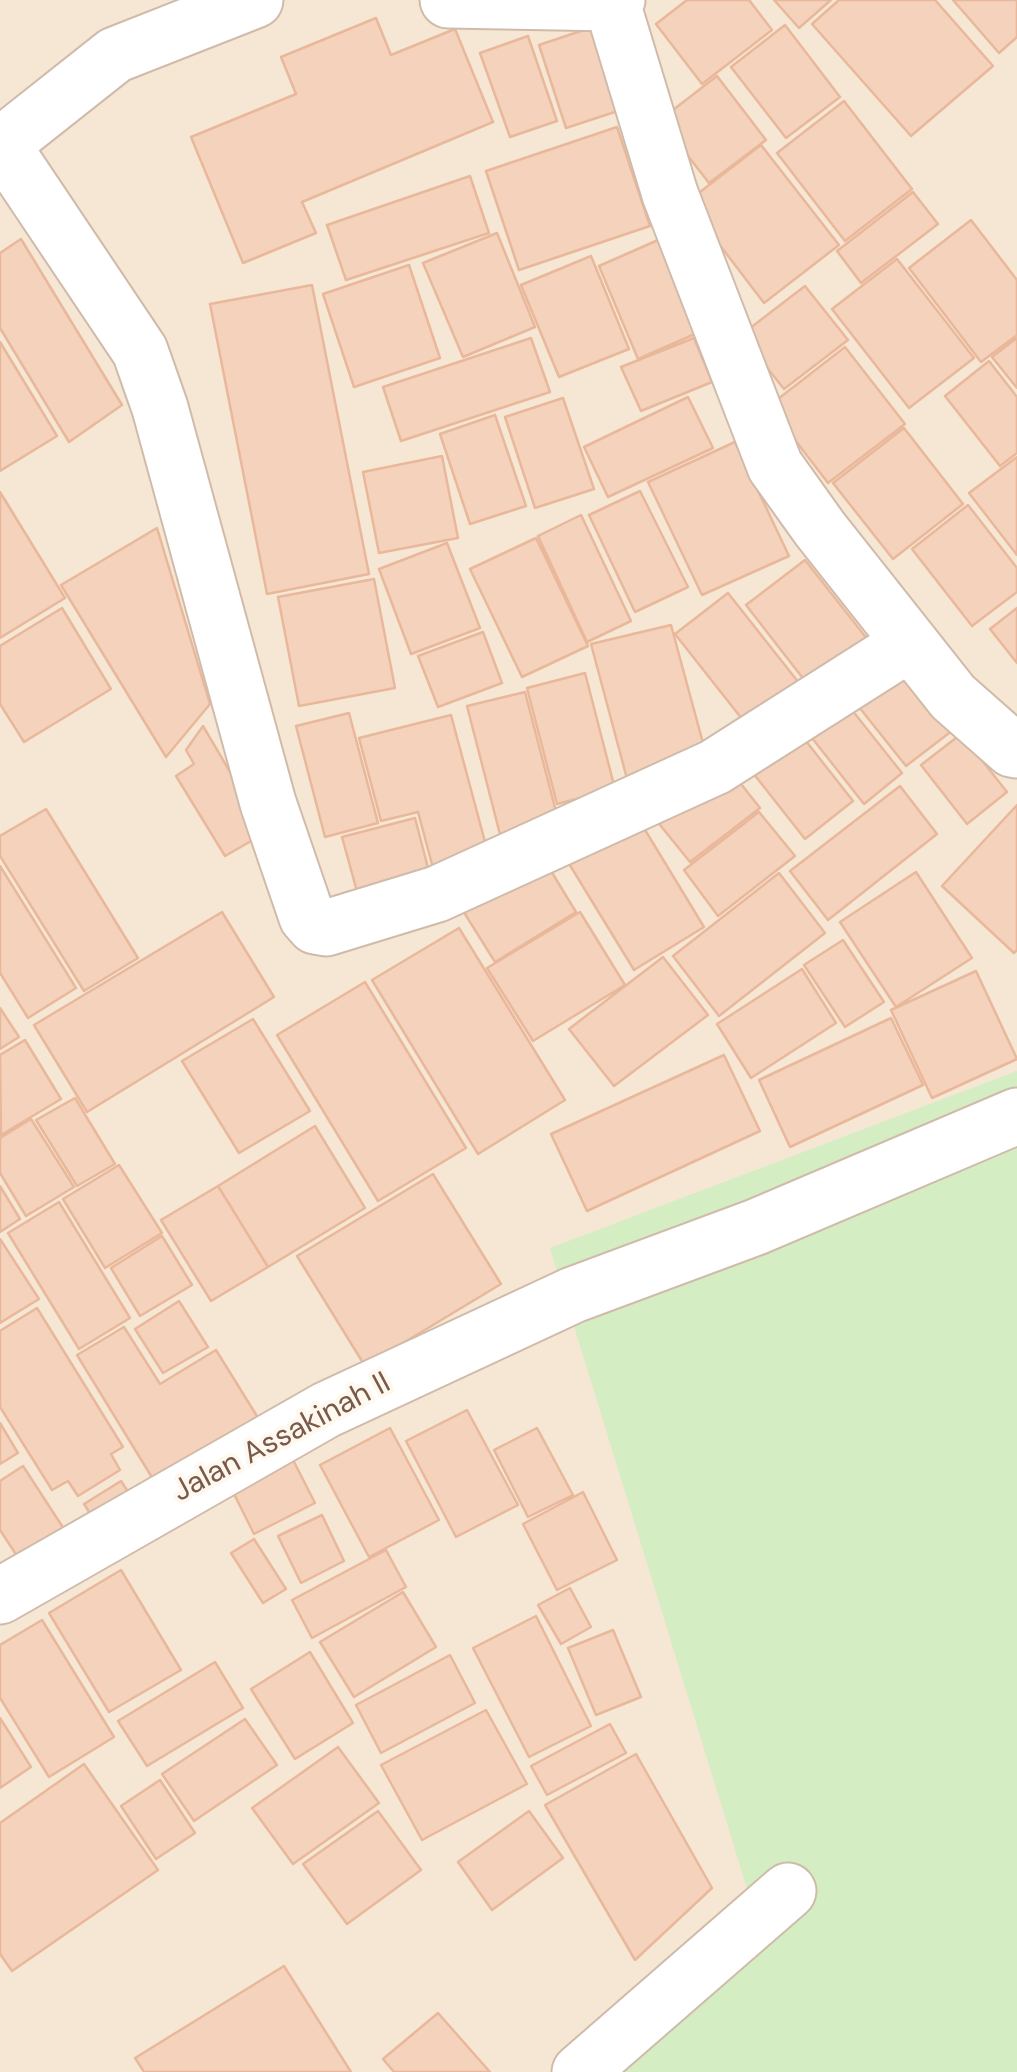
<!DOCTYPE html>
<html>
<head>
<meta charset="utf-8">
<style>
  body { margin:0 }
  canvas { display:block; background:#fef4e6 }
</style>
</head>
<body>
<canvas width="1017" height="2072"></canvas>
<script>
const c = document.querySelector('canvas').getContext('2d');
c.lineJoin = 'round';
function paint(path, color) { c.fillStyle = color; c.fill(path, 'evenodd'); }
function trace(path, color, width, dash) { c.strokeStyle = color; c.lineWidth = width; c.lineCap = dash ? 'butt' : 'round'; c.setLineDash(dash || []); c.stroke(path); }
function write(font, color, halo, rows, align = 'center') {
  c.font = font + ' "DM Sans",sans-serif'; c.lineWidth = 8; c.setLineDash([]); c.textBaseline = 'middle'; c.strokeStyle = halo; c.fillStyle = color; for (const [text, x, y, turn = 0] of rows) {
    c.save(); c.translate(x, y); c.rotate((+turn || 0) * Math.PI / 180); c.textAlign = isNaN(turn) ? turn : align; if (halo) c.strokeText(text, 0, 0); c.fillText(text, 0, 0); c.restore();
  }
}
paint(new Path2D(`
  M0 0H1017V2072H0Z`), '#f6e6d4');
paint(new Path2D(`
  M1017 1071V2072H593L750 1898 550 1248Z`), '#d5edc3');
const building = new Path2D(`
  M687 0H749L772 30 702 84 656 24Z
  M774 0H831L799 28Z
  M839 0H935L993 66 911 136 812 24Z
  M953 0H1017V37L999 53Z
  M376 18 391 55 455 29 493 122 302 202 316 233 243 263 191 137 296 94 281 57Z
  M599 25 627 108 566 128 539 45Z
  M785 25 840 97 786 138 731 67Z
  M528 36 557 121 510 137 480 53Z
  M717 76 766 140 709 183 660 120Z
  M844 101 912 189 845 241 777 153Z
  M617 127 650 226 519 270 486 171Z
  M761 145 839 245 764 303 687 202Z
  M470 176 489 233 346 280 327 225Z
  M913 192 938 224 861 283 837 251Z
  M971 220 1017 280V335L981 362 909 268Z
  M497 233 535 327 463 357 423 263Z
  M665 237 704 330 638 359 599 266Z
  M21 239 122 405 69 442 0 328V253Z
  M591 256 629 349 559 377 521 285Z
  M897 259 974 358 909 408 832 309Z
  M409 265 440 358 354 387 323 294Z
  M312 285 369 574 267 594 210 304Z
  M805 286 848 340 784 389 741 335Z
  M531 338 550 392 401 441 383 387Z
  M694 338 712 382 641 411 621 367Z
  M1017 338V388L992 357Z
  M0 342 57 436 0 471Z
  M845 347 905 424 828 483 769 406Z
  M989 361 1017 397V453L1000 466 945 396Z
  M688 397 713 448 608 497 584 447Z
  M563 398 594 489 535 508 505 417Z
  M495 415 526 506 470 524 440 434Z
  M904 428 963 504 893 559 833 483Z
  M735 442 789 556 702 595 648 482Z
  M442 456 458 538 379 553 363 472Z
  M1017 457V555L969 493Z
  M640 491 688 587 635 612 589 515Z
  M0 492 65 598 0 638Z
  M968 505 1017 568V592L972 626 912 549Z
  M581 515 631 621 587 642 538 536Z
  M157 528 210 704 166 757 61 585Z
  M536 538 588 646 522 677 470 569Z
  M447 543 480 628 411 654 379 569Z
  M805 560 879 654 819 699 746 605Z
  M374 579 395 688 299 706 278 597Z
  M728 593 810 697 757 738 675 634Z
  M62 608 111 689 24 742 0 704V646Z
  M1017 608V663L990 629Z
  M671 625 710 769 630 790 591 644Z
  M483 632 502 683 438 707 418 656Z
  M906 662 957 727 906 766 855 702Z
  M585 673 615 789 557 804 527 688Z
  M525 692 561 831 503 846 467 706Z
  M840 695 902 773 864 804 801 724Z
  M349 713 378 823 325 837 296 726Z
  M451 715 492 868 437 883 418 812 381 821 359 738Z
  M791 722 853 801 805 839 742 759Z
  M203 726 240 789 239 804 260 836 225 856 176 776 194 764 186 750Z
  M961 734 1007 792 967 824 921 765Z
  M726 765 760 808 690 862 656 820Z
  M900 786 937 834 828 920 790 871Z
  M1017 805V950L1014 953 942 886Z
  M46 809 138 958 84 991 0 856V836Z
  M759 812 795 856 718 916 684 870Z
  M415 818 433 887 361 906 342 837Z
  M639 820 704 927 634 970 568 862Z
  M537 848 576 912 495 962 455 898Z
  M0 866 76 988 28 1018 0 973Z
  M916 872 972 958 896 1007 840 922Z
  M779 873 825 933 719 1016 673 956Z
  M222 912 274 997 87 1112 34 1025Z
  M580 912 625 985 533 1041 487 968Z
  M459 928 565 1100 478 1154 372 980Z
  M843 940 884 1002 845 1027 804 965Z
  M663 957 708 1015 614 1086 569 1029Z
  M802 969 836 1023 751 1078 717 1024Z
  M976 971 1017 1059 932 1098 891 1010Z
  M365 982 466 1148 378 1201 277 1035Z
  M0 1008 19 1037 0 1049Z
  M891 1018 923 1085 790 1147 759 1080Z
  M253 1019 310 1111 239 1153 182 1061Z
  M25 1040 61 1099 1 1135 0 1055Z
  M724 1055 760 1131 587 1211 551 1134Z
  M75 1098 115 1164 77 1186 36 1120Z
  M31 1119 74 1187 26 1216 0 1173V1138Z
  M315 1126 365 1208 268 1267 218 1186Z
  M119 1165 162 1233 105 1268 63 1199Z
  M433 1174 501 1284 365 1366 297 1256Z
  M0 1186 20 1219 0 1232Z
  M218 1186 268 1267 211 1301 161 1220Z
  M59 1202 130 1318 79 1349 8 1233Z
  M162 1236 192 1285 140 1316 111 1268Z
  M0 1239 39 1299 0 1323Z
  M179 1301 208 1347 163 1373 135 1329Z
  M37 1308 123 1447 111 1454 120 1470 78 1496 68 1481 52 1490 0 1407V1331Z
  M124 1327 160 1384 216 1350 260 1421 156 1484 77 1355Z
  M467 1410 518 1505 456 1537 406 1441Z
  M0 1423 18 1453 0 1464Z
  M390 1428 439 1520 369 1557 320 1465Z
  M537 1428 573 1495 528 1517 494 1450Z
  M293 1460 315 1503 254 1534 233 1492Z
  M23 1466 64 1529 19 1559 0 1530V1481Z
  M121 1481 136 1504 98 1526 84 1504Z
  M583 1492 617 1560 557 1590 523 1524Z
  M322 1515 344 1561 301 1583 278 1536Z
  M254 1539 286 1589 263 1603 231 1553Z
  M386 1550 406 1587 312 1638 292 1600Z
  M121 1570 181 1670 109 1712 49 1613Z
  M570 1588 591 1627 561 1644 538 1605Z
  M403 1592 436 1647 354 1697 320 1642Z
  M536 1616 591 1726 529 1757 473 1648Z
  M42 1620 114 1737 49 1777 0 1698V1645Z
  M613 1630 641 1697 596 1715 568 1648Z
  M310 1652 353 1723 295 1759 251 1689Z
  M450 1655 475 1703 381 1753 356 1705Z
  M215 1662 243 1708 147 1766 118 1721Z
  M486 1710 527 1784 422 1840 381 1765Z
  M0 1718 31 1767 0 1788Z
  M245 1719 277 1765 194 1821 162 1774Z
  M610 1724 626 1753 547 1795 531 1766Z
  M338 1747 379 1803 293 1864 252 1808Z
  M636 1754 712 1888 635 1960 545 1805Z
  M84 1764 158 1870 12 1971 0 1954V1823Z
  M160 1780 195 1833 156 1859 121 1806Z
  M378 1811 421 1870 347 1924 303 1864Z
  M529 1811 563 1858 492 1910 458 1862Z
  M284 1966 351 2072H144L135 2058Z
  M438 2013 490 2072H394L383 2059Z`);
paint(building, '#f5d2bc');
trace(building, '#e9b89b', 2.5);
const street = new Path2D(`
  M448 0 612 3 617 0
  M612 3 670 194 775 466 820 529 953 697 1012 749 1017 750
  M2 145 140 351 160 408 268 803 307 917 315 926 326 928 437 894 715 767 910 643
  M0 146 115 55 255 0
  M0 1596 326 1410 573 1295 756 1227 1017 1116
  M580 2072 788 1891`);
trace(street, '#d0bbab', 59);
trace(street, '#fff', 55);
write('30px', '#795949', '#fff8ee', [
  ["Jalan Assakinah II",282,1438,-28]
]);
</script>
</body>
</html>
